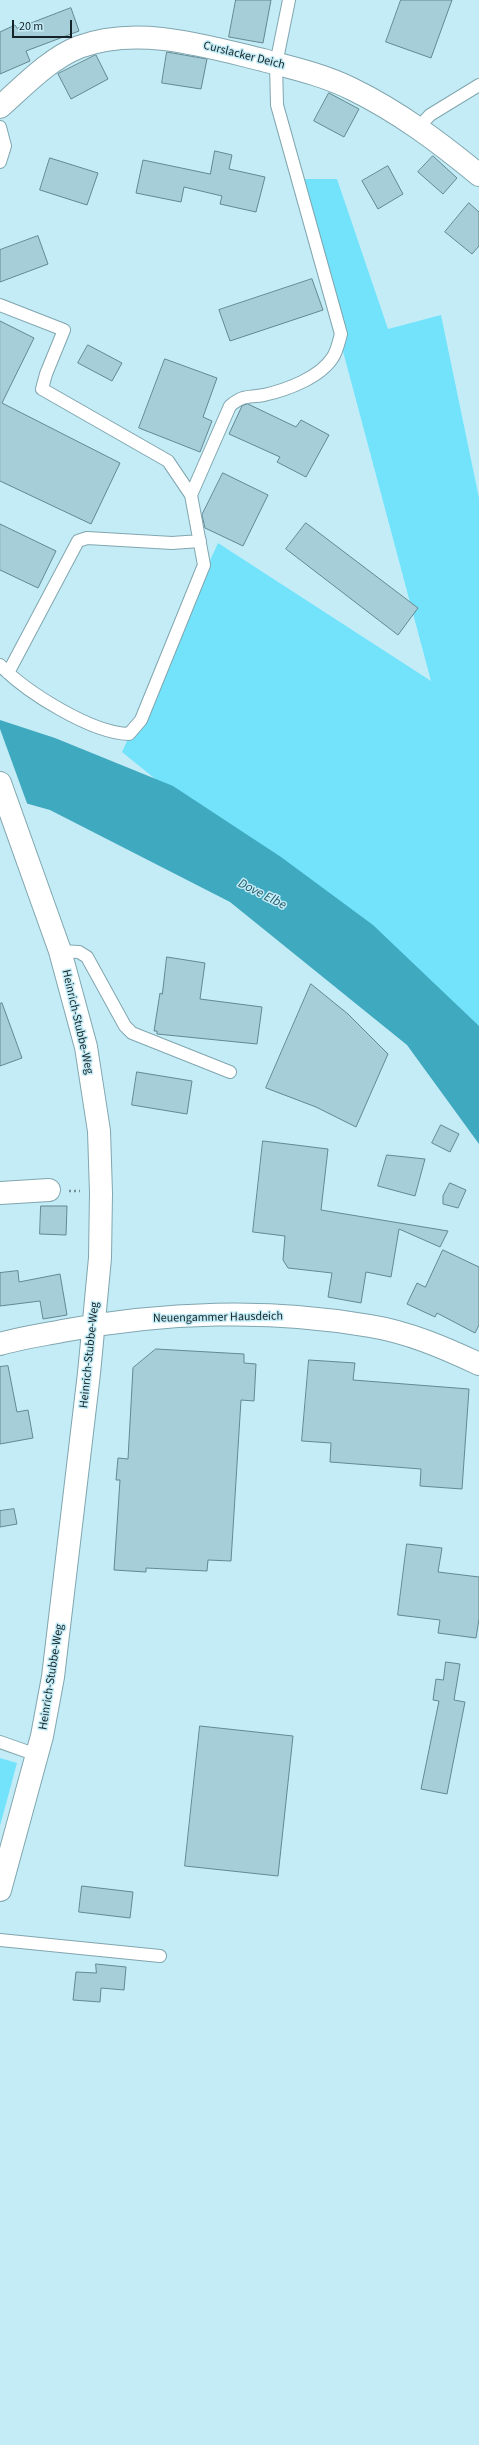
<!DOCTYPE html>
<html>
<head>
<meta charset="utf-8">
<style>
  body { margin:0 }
  #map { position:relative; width:479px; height:2445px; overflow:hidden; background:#c4ecf6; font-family:"Source Sans 3",sans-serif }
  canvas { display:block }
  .scale { position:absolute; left:12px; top:20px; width:60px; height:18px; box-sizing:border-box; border:2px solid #132327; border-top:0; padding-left:5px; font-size:12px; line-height:14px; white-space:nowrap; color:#132327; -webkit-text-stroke:3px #c4ecf6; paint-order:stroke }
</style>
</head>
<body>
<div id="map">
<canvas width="479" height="2445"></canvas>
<div class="scale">20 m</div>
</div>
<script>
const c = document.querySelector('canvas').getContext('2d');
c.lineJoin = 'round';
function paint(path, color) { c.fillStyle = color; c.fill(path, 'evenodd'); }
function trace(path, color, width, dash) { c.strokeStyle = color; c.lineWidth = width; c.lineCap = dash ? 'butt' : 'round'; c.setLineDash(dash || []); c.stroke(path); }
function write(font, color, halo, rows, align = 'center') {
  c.font = font + ' "Source Sans 3",sans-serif'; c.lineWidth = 3; c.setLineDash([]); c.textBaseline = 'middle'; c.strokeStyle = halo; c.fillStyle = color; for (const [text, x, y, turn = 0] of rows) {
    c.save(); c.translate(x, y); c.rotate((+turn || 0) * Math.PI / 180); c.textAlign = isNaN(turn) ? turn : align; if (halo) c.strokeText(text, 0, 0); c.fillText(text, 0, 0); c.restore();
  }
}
paint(new Path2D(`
  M297 179H337L388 329 441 315 479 498V1042L122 752 218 543 431 681Z
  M0 1758 17 1763 0 1826Z`), '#73e3fc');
paint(new Path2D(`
  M0 720 55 738 173 786 281 857 373 925 479 1026V1144L407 1045 230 902 50 810 0 796Z`), '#3fa9bf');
paint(new Path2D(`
  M0 729 28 806 0 798Z`), '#c4ecf6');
const building = new Path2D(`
  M236 0H271L263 43 229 37Z
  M401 0H452L431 58 386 42Z
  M71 8 79 31 26 51 30 61 0 74V32L15 25 17 28Z
  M167 52 207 59 201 89 162 83Z
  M96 55 108 79 71 99 58 74Z
  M329 93 359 109 344 137 314 121Z
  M215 151 232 155 229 169 265 177 256 212 220 204 222 196 184 187 181 202 136 193 143 160 210 174Z
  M433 156 457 178 443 194 418 172Z
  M50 158 98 173 87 205 40 190Z
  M388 166 403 194 378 209 362 181Z
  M469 203 479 212V246L472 254 445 232Z
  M38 236 48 264 0 282V250Z
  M312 279 323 310 230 341 219 310Z
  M0 321 34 338 2 403 120 463 91 524 0 481Z
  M88 345 122 363 112 381 78 363Z
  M165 359 217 378 203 417 212 421 200 452 139 428Z
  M248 404 296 427 301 420 329 435 306 477 277 462 280 457 229 434 242 406Z
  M223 473 268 495 243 546 205 528 202 515Z
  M306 523 418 608 398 635 286 549Z
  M0 524 56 551 38 588 0 570Z
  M167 957 205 963 200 999 262 1007 257 1044 157 1034V1031H154L160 993 162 994Z
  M311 984 348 1014 388 1054 356 1127 316 1107 266 1088Z
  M2 1003 22 1058 0 1066V1004Z
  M137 1072 192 1081 187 1114 132 1105Z
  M441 1125 459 1134 450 1152 432 1143Z
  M263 1141 328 1149 321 1210 448 1231 440 1247 399 1229 391 1277 366 1272 361 1303 328 1297 332 1273 288 1268 283 1260 285 1236 253 1232Z
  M387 1155 425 1159 415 1196 378 1186Z
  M450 1183 466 1190 458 1208 443 1204V1196Z
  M41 1206H67L66 1235 40 1234Z
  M443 1250 479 1267V1325L475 1333 437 1313 435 1317 407 1304 417 1283 425 1287Z
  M18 1271 19 1282 60 1274 67 1315 43 1319 40 1301 0 1306V1273Z
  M156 1349 244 1354V1363L256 1364 254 1401 241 1400 231 1561 208 1560 207 1571 146 1568V1572L114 1570 120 1480H116L118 1458 128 1459 133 1368Z
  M309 1360 355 1363 353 1380 469 1389 462 1489 420 1486 421 1469 330 1462 331 1443 302 1441Z
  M8 1366 17 1412 28 1410 33 1438 0 1444V1367Z
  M14 1509 17 1524 0 1527V1511Z
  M407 1544 442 1548 438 1572 479 1577V1619L476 1638 438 1633 440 1620 398 1615Z
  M446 1662 460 1664 454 1700 465 1702 447 1794 421 1789 439 1701 433 1700 436 1679 443 1680Z
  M200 1726 293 1736 278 1876 185 1866Z
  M82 1886 133 1892 130 1918 79 1912Z
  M96 1964 126 1967 124 1990 101 1988 100 2002 73 2000 76 1972 96 1973Z`);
paint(building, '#a6ced8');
trace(building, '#638891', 1);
const lane = new Path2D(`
  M0 127 5 146 0 162
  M418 128 430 115 479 85
  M0 305 64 330 46 374 42 389 168 461 191 495 204 565 141 720 129 734C91 733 26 692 0 665
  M191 495 230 406C244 394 248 398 264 395 286 390 320 378 333 357 337 351 339 341 341 334L277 105 276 64 289 0
  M8 673 78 541 87 538 172 543 200 541
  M60 951 79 952 87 957 125 1026 132 1033 230 1072
  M0 1742 37 1755
  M0 1940 160 1956`);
const street = new Path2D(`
  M0 107C24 86 49 59 79 47 138 25 205 46 263 60 293 68 324 75 352 89 399 112 439 142 479 175
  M0 1193 49 1190`);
const secondary = new Path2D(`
  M0 783 60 951 86 1047 99 1131 101 1193 100 1258 89 1373 53 1677 42 1736 0 1890
  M0 1344C20 1338 42 1335 62 1331 162 1312 270 1308 370 1326 408 1332 445 1348 479 1364`);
trace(lane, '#80a6af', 14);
trace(street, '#80a6af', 24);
trace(secondary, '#80a6af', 24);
trace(new Path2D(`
  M69 1191H80`), '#739097', 2.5, [2, 3]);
trace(lane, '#fff', 12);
trace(street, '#fff', 22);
trace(secondary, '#fff', 22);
write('12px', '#132327', '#c4ecf6', [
  ["Curslacker Deich",244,56,14],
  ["Heinrich-Stubbe-Weg",77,1022,77],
  ["Neuengammer Hausdeich",218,1318,-1],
  ["Heinrich-Stubbe-Weg",90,1355,-84],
  ["Heinrich-Stubbe-Weg",52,1677,-81]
]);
write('italic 13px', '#215b67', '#c4ecf6', [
  ["Dove Elbe",262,895,27]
]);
</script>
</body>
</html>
